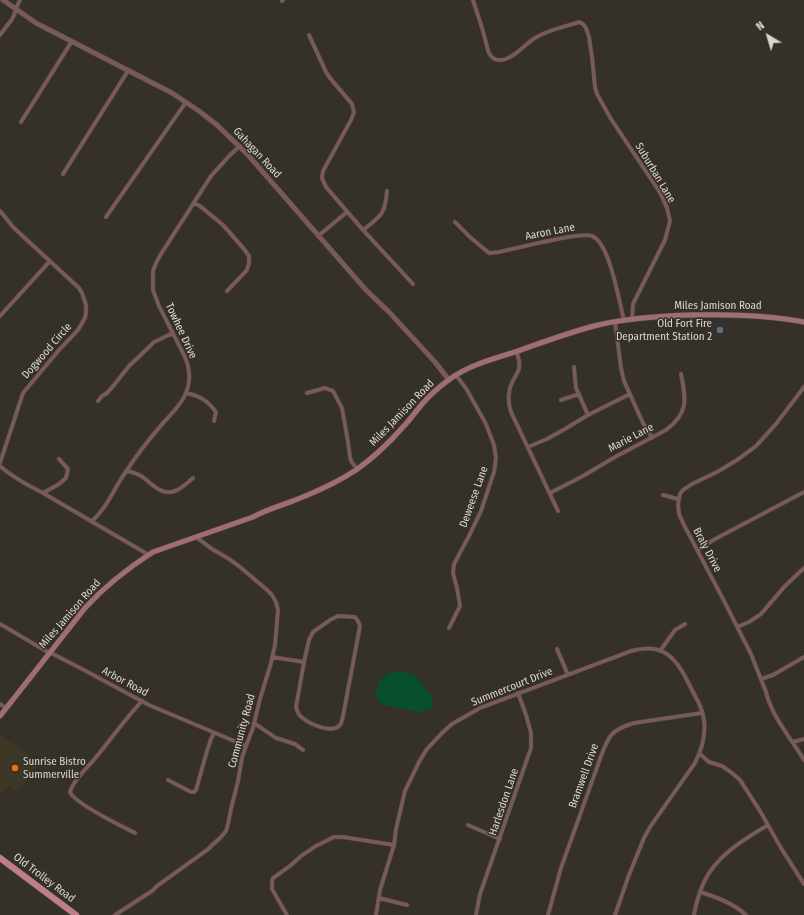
<!DOCTYPE html>
<html>
<head>
<meta charset="utf-8">
<style>
  body { margin:0 }
  #map { position:relative; width:804px; height:915px; overflow:hidden; background:#353028; font-family:"Fira Sans Condensed",sans-serif }
  canvas { display:block }
  .north { position:absolute; left:748px; top:16px; width:40px; height:40px; -webkit-text-stroke:3px #353028; paint-order:stroke; rotate:322deg; font-size:11px; font-weight:700; line-height:16px; text-align:center; color:#dad7d2 }
  .north::after { content:''; display:block; margin:auto; width:14px; height:18px; background:#dad7d2; clip-path:polygon(50% 0,100% 100%,50% 72%,0 100%) }
</style>
</head>
<body>
<div id="map">
<canvas width="804" height="915"></canvas>
<div class="north">N</div>
</div>
<script>
const c = document.querySelector('canvas').getContext('2d');
c.lineJoin = 'round';
function paint(path, color) { c.fillStyle = color; c.fill(path, 'evenodd'); }
function trace(path, color, width, dash) { c.strokeStyle = color; c.lineWidth = width; c.lineCap = dash ? 'butt' : 'round'; c.setLineDash(dash || []); c.stroke(path); }
function write(font, color, halo, rows, align = 'center') {
  c.font = font + ' "Fira Sans Condensed",sans-serif'; c.lineWidth = 3; c.setLineDash([]); c.textBaseline = 'middle'; c.strokeStyle = halo; c.fillStyle = color; for (const [text, x, y, turn = 0] of rows) {
    c.save(); c.translate(x, y); c.rotate((+turn || 0) * Math.PI / 180); c.textAlign = isNaN(turn) ? turn : align; if (halo) c.strokeText(text, 0, 0); c.fillText(text, 0, 0); c.restore();
  }
}
paint(new Path2D(`
  M0 735 40 763 17 792 7 786 0 794Z`), '#3f3726');
paint(new Path2D(`
  M394 671 405 672 414 675 429 692 433 699V706C424 715 412 711 400 708 394 707 387 706 381 705L376 696 378 683 386 675Z`), '#084f2e');
const minor = new Path2D(`
  M473 0C477 13 482 26 485 39 487 44 487 52 491 56 495 61 502 61 508 58 518 54 525 44 535 38 547 30 565 27 579 22L583 24 586 28 589 37 592 57 595 87 597 94 611 119 661 194 667 208 670 221 665 240 633 304 632 319
  M282 1 283 0
  M0 35C4 29 9 24 12 19 16 13 16 6 20 0
  M309 35 326 72 330 78 352 104 354 112 351 120 323 171 322 178 326 187 363 230 413 284
  M21 122 72 41
  M63 174 126 74 129 70
  M194 203 200 206 223 225 244 249 249 256V263L247 270 227 291
  M0 211 14 228 79 288 82 293 86 305V312L85 318 78 330 59 350 23 393 0 463
  M106 217 186 102
  M455 222 471 238 489 253 499 252C514 249 582 231 592 236 610 243 619 302 624 320
  M363 230C381 216 385 215 387 191
  M318 236 347 212
  M0 316 50 261
  M615 322 621 368 624 381 643 423 652 438
  M516 351C526 374 511 374 509 393 508 400 509 406 511 412L558 511
  M574 367 576 388 588 415
  M804 387 776 424 756 446 737 460 717 472 692 484 683 490 680 494 678 504 679 514 684 525 723 599 751 654 766 692C772 717 791 738 804 760
  M186 393C200 396 207 400 216 412L214 421
  M307 393 325 388 333 391 342 408 348 442 350 457 351 461 357 469
  M561 400 579 394
  M98 401 102 396 107 393 114 385 129 366 148 348 154 342 173 333
  M528 447 547 439 565 429 588 415 630 394
  M0 466C12 477 29 486 43 493L149 555
  M126 471C133 472 139 474 144 478 153 485 162 496 175 491 181 489 187 483 193 478
  M43 493 59 484 66 478 68 469 59 459
  M550 493 583 476 615 457 666 430C689 413 686 399 681 374
  M663 495 678 499
  M92 521C106 509 113 491 123 476 135 457 149 439 164 422 172 413 182 404 186 393 191 381 190 369 185 357L159 306 153 290V271L156 263 161 254 211 176 231 154 240 146
  M698 550 703 546 717 538 804 492
  M0 624 46 651 55 655 84 670 149 705 246 746
  M737 627 749 622 761 614 785 586 804 568
  M449 628 460 606 457 588 453 573 454 564 469 536 481 511 494 472 496 458 494 445 486 424 467 390 456 375
  M557 649 568 675
  M660 651 675 630 685 624
  M272 657 304 662 309 640 313 632 330 620 338 616 355 617 358 621 360 626 343 716C342 719 342 723 340 725 331 735 303 722 298 713 297 711 297 709 296 707L304 662
  M761 679 773 675 804 657
  M0 704 6 708
  M254 723 276 738 295 744 303 750
  M793 742 804 739
  M700 754 709 762 722 766 732 773 740 780 760 811 781 848 804 884
  M168 780 191 792H194L196 790 207 751 211 739 214 733
  M468 825 500 839
  M135 833C123 827 74 803 70 792 73 781 85 770 92 762 109 742 124 720 142 701
  M700 892C716 897 733 903 746 915
  M379 898 407 905
  M115 915 152 891 157 886 207 850 221 837 226 831 228 824 231 809 238 781 242 758 246 746 253 728 260 699 271 663 275 645 278 610 276 602 272 595 266 589 240 567 229 559 212 549 196 537
  M287 915 272 889V882L273 878 290 866 301 856 316 846 334 837H343L394 845
  M376 915 380 890 394 845 396 829 405 791 419 762 427 749 443 732 452 724 480 708 631 651C663 642 676 657 689 684 692 691 697 698 700 706 708 724 704 745 695 763L650 827 644 838 629 875 615 915
  M476 915 480 894 531 748V733L526 715 518 693
  M548 915 561 868 600 759C608 737 610 730 634 723L702 713
  M694 915C696 904 699 893 704 882 717 855 743 840 768 825`);
const tertiary = new Path2D(`
  M3 0 36 23 172 93 199 111 217 125 248 155 366 290 390 313 435 362 449 380`);
const secondary = new Path2D(`
  M0 716 85 608C105 586 128 568 153 552L253 517C267 509 283 505 298 499 318 491 338 482 356 470 373 458 389 443 403 427 410 420 416 411 423 403 431 394 440 386 450 379 469 365 493 359 515 352 541 343 567 333 594 326 625 318 658 316 691 315 729 314 766 315 804 322`);
const primary = new Path2D(`
  M0 858 76 915`);
trace(minor, '#534e47', 4.5);
trace(tertiary, '#534e47', 5.5);
trace(secondary, '#534e47', 6);
trace(primary, '#534e47', 7);
trace(minor, '#79585f', 3.5);
trace(tertiary, '#79585f', 4.5);
trace(secondary, '#a16c78', 5);
trace(primary, '#c07c8c', 6);
for (const [x, y, r, color] of [
  [720,330,4,"#5c6f8a"],
  [15,768,4,"#e8710a"]
]) { const dot = new Path2D(); dot.arc(x, y, r, 0, 2 * Math.PI); c.fillStyle = color; c.fill(dot); trace(dot, '#353028', 1.5); }
write('11px', '#dad7d2', '#353028', [
  ["Gahagan Road",257,153,47],
  ["Suburban Lane",655,173,59],
  ["Aaron Lane",550,232,-11],
  ["Miles Jamison Road",718,306],
  ["Towhee Drive",181,331,65],
  ["Dogwood Circle",47,351,-49],
  ["Miles Jamison Road",402,413,-46],
  ["Marie Lane",631,438,-28],
  ["Deweese Lane",474,497,-70],
  ["Braly Drive",707,550,62],
  ["Miles Jamison Road",70,614,-49],
  ["Arbor Road",125,682,28],
  ["Summercourt Drive",512,687,-22],
  ["Community Road",242,731,-75],
  ["Bramwell Drive",584,776,-70],
  ["Harlesdon Lane",504,802,-71],
  ["Old Trolley Road",44,878,37]
]);
write('11px', '#dad7d2', '#353028', [
  ["Old Fort Fire",712,324],
  ["Department Station 2",712,337],
  ["Sunrise Bistro",23,762,"left"],
  ["Summerville",23,775,"left"]
], 'right');
</script>
</body>
</html>
